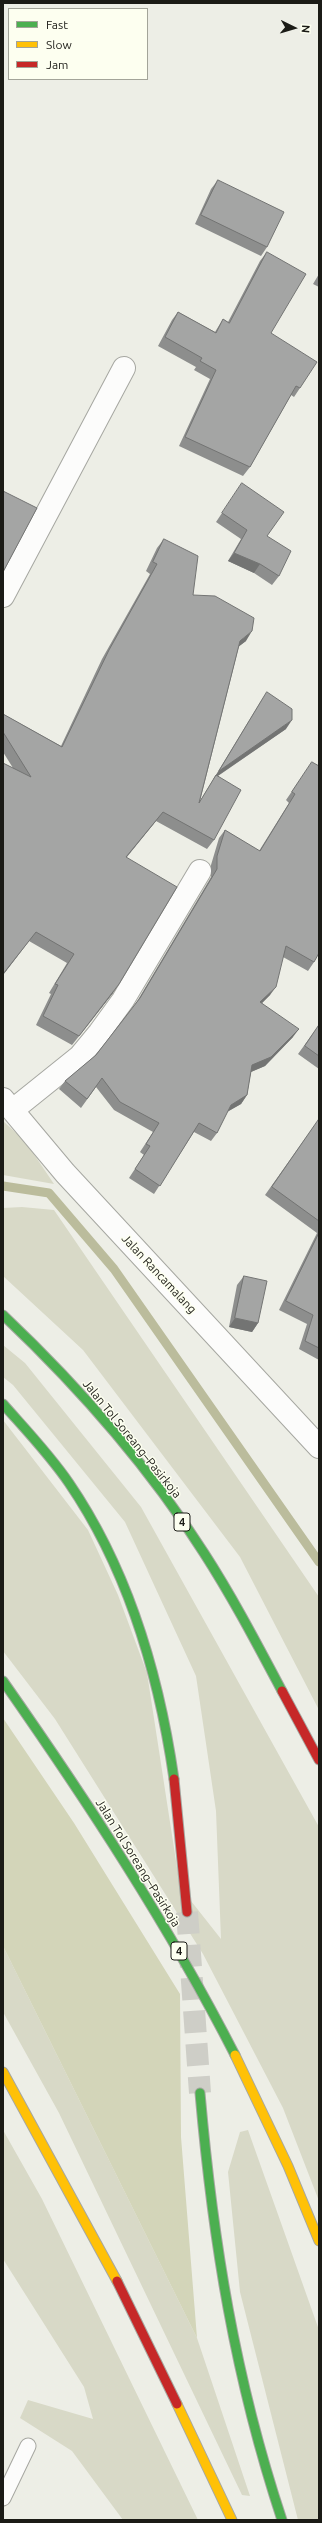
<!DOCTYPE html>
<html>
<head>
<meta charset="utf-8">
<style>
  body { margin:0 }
  #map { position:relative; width:322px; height:2523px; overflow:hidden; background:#edeee6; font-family:Ubuntu,sans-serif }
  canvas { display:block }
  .frame { position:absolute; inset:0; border:4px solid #1b1b16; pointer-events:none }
  .legend { position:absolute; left:8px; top:8px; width:140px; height:72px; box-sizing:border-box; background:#fdfff0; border:1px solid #a3a499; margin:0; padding:5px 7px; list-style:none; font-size:12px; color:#1b1b16 }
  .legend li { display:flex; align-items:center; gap:8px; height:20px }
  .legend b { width:20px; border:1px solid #a3a499 }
  .north { position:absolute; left:274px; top:8px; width:40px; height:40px; -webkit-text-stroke:3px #fdfff0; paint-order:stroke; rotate:95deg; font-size:11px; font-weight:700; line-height:16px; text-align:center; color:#1b1b16 }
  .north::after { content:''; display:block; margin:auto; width:14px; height:18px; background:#1b1b16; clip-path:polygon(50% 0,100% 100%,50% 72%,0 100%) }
</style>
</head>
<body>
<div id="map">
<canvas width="322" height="2523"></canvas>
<div class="frame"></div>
<ul class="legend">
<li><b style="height:5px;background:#4caf50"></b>Fast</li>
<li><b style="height:5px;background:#ffc107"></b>Slow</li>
<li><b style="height:5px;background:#c62828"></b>Jam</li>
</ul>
<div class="north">N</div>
</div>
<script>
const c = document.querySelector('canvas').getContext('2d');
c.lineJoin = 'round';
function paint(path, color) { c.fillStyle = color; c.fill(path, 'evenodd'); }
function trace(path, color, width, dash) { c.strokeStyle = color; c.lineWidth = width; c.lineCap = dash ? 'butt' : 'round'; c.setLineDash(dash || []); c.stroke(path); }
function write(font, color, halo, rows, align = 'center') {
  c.font = font + ' Ubuntu,sans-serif'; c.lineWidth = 3; c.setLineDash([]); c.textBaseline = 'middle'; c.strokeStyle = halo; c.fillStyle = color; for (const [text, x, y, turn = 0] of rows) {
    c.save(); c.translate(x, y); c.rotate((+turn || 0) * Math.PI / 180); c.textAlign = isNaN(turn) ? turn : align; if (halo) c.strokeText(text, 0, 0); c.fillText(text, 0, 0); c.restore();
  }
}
paint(new Path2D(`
  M3 1121 25 1141 54 1184 3 1175Z
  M22 1207 54 1210 319 1597V1710L240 1557 83 1350 3 1276V1208Z
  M3 1345 25 1363 141 1507 319 1827V2201L283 2108 203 1954 55 1719 3 1651V1420L88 1530 118 1595 147 1673 180 1887 221 1939 216 1811 196 1676 125 1522 13 1385 3 1377Z
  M3 1946 197 2338 250 2496 242 2495 59 2113 3 2012Z
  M3 2130 42 2199 198 2520H123L72 2451 20 2418 28 2400 93 2419 84 2387 3 2259Z
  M248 2130 319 2330V2520H298L240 2292 228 2172 240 2132Z`), '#d8d9c7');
paint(new Path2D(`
  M3 1718 74 1823 180 1994 181 2137 197 2338 3 1946Z`), '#d3d5b9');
trace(new Path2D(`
  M3 1186 49 1193 114 1269 319 1562`), '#bbbc9c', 9);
trace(new Path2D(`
  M187 1912 200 2093`), '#cecec7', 22, [22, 11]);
const lane = new Path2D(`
  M3 2498 28 2446`);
const street = new Path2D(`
  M3 596 124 368
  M3 1099 65 1173 319 1447
  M14 1109 80 1056 99 1033 123 1000 200 871`);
const fast = new Path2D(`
  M3 1315C79 1387 148 1465 204 1553 233 1598 257 1644 282 1691
  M3 1404C26 1430 50 1455 69 1483 129 1571 159 1675 174 1779
  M3 1681C87 1801 168 1924 235 2055
  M200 2093C213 2242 235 2378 282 2520`);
const slow = new Path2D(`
  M235 2055 288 2166 319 2241
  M3 2072 117 2281
  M177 2404 232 2520`);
const jam = new Path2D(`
  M282 1691 319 1760
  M174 1779 187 1912
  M117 2281 177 2404`);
trace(lane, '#a6a7a1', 17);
trace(street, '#a6a7a1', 24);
trace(fast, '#a6a7a1', 11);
trace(slow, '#a6a7a1', 11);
trace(jam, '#a6a7a1', 11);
trace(lane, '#fcfcfb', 15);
trace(street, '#fcfcfb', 22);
trace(fast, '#4caf50', 9);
trace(slow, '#ffc107', 9);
trace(jam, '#c62828', 9);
paint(new Path2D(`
  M218 180 267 247 261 256 195 224 211 189Z
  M267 252 271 333 300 388 294 397 291 395 250 467 243 476 179 446 210 379 194 370 196 367 158 346 172 320 178 312 215 332 223 319 228 322 260 261Z
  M319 274V287L313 284Z
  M242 483 267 536 279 576 272 585 254 573 228 561 241 539 216 522Z
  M164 539 193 595 246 641 239 646 200 801 261 701 267 692 286 729 218 776 214 840 207 849 156 821 127 857 113 993 72 1045 36 1025 51 994 49 993 67 963 29 941 3 975V763L13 768 3 752V714L61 746 102 659 150 574 146 571 157 548Z
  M312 762 314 962 308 971 283 957 270 995 262 1003 293 1037 265 1066 251 1072 247 1095 241 1104 227 1112 217 1133 211 1141 194 1132 154 1194 129 1178 144 1155 140 1152 153 1132 114 1110 96 1087 81 1108 59 1089 65 1081 96 1055 136 1003 211 877V865L219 838 225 830 259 851 289 803 286 800Z
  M319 1025V1069L298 1054Z
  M319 1119V1360L299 1349 307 1324 279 1310 317 1233 265 1195Z
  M244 1276 258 1323 252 1332 229 1327 237 1285Z`), '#8d8e8d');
paint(new Path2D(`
  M234 553 260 564 254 573 228 561Z
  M252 631 246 641 233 651 240 641Z
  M292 720 286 729 213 779 219 771Z
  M163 812 156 821 119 866 126 857Z
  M36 932 29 941 3 975V974Z
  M119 984 113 993 72 1045 79 1036Z
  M276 987 270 995 254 1011 260 1002Z
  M299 1029 293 1037 265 1066 246 1074 252 1065Z
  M247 1095 241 1104 225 1113 231 1105Z
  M235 1318 258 1323 252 1332 229 1327Z`), '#737473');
const building = new Path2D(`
  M218 180 284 212 267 247 201 215Z
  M267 252 306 274 271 333 317 362 300 388 296 386 250 467 185 437 216 370 200 361 202 358 165 337 178 312 216 333 223 319 229 323Z
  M242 483 284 512 267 536 291 551 279 576 260 564 234 553 247 530 222 513Z
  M3 491 37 508 3 572Z
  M164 539 198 556 193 595 215 596 254 618 252 631 240 641 199 803 216 775 241 790 214 840 163 812 126 857 177 887 119 984 79 1036 43 1016 58 985 55 984 74 954 36 932 3 974V763L31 777 3 732V714L62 747 109 650 157 564 153 562Z
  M267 692 292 709V720L219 771Z
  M312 762 319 766V953L314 962 286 946 276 987 260 1002 299 1029 271 1057 252 1065 247 1095 231 1105 217 1133 199 1123 160 1186 135 1169 150 1146 146 1144 159 1123 120 1102 102 1078 87 1099 65 1081 96 1055 140 998 217 869V856L225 830 260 851 295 794 292 792Z
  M319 1025V1056L305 1046Z
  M319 1119V1221L272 1187Z
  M319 1233V1348L305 1341 313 1315 286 1301Z
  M244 1276 267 1281 258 1323 235 1318Z`);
paint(building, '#a4a5a4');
trace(building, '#737473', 1);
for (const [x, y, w] of [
  [182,1522,16],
  [179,1951,16]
]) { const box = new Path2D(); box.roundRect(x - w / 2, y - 9, w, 18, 3); c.fillStyle = '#fdfff0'; c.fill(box); trace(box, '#1b1b16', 1); }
write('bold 11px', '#1b1b16', null, [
  ["4",182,1522],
  ["4",179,1951]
]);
write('12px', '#1b1b16', '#fdfff0', [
  ["Jalan Rancamalang",159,1274,47],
  ["Jalan Tol Soreang–Pasirkoja",132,1439,51],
  ["Jalan Tol Soreang–Pasirkoja",138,1863,58]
]);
</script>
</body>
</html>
